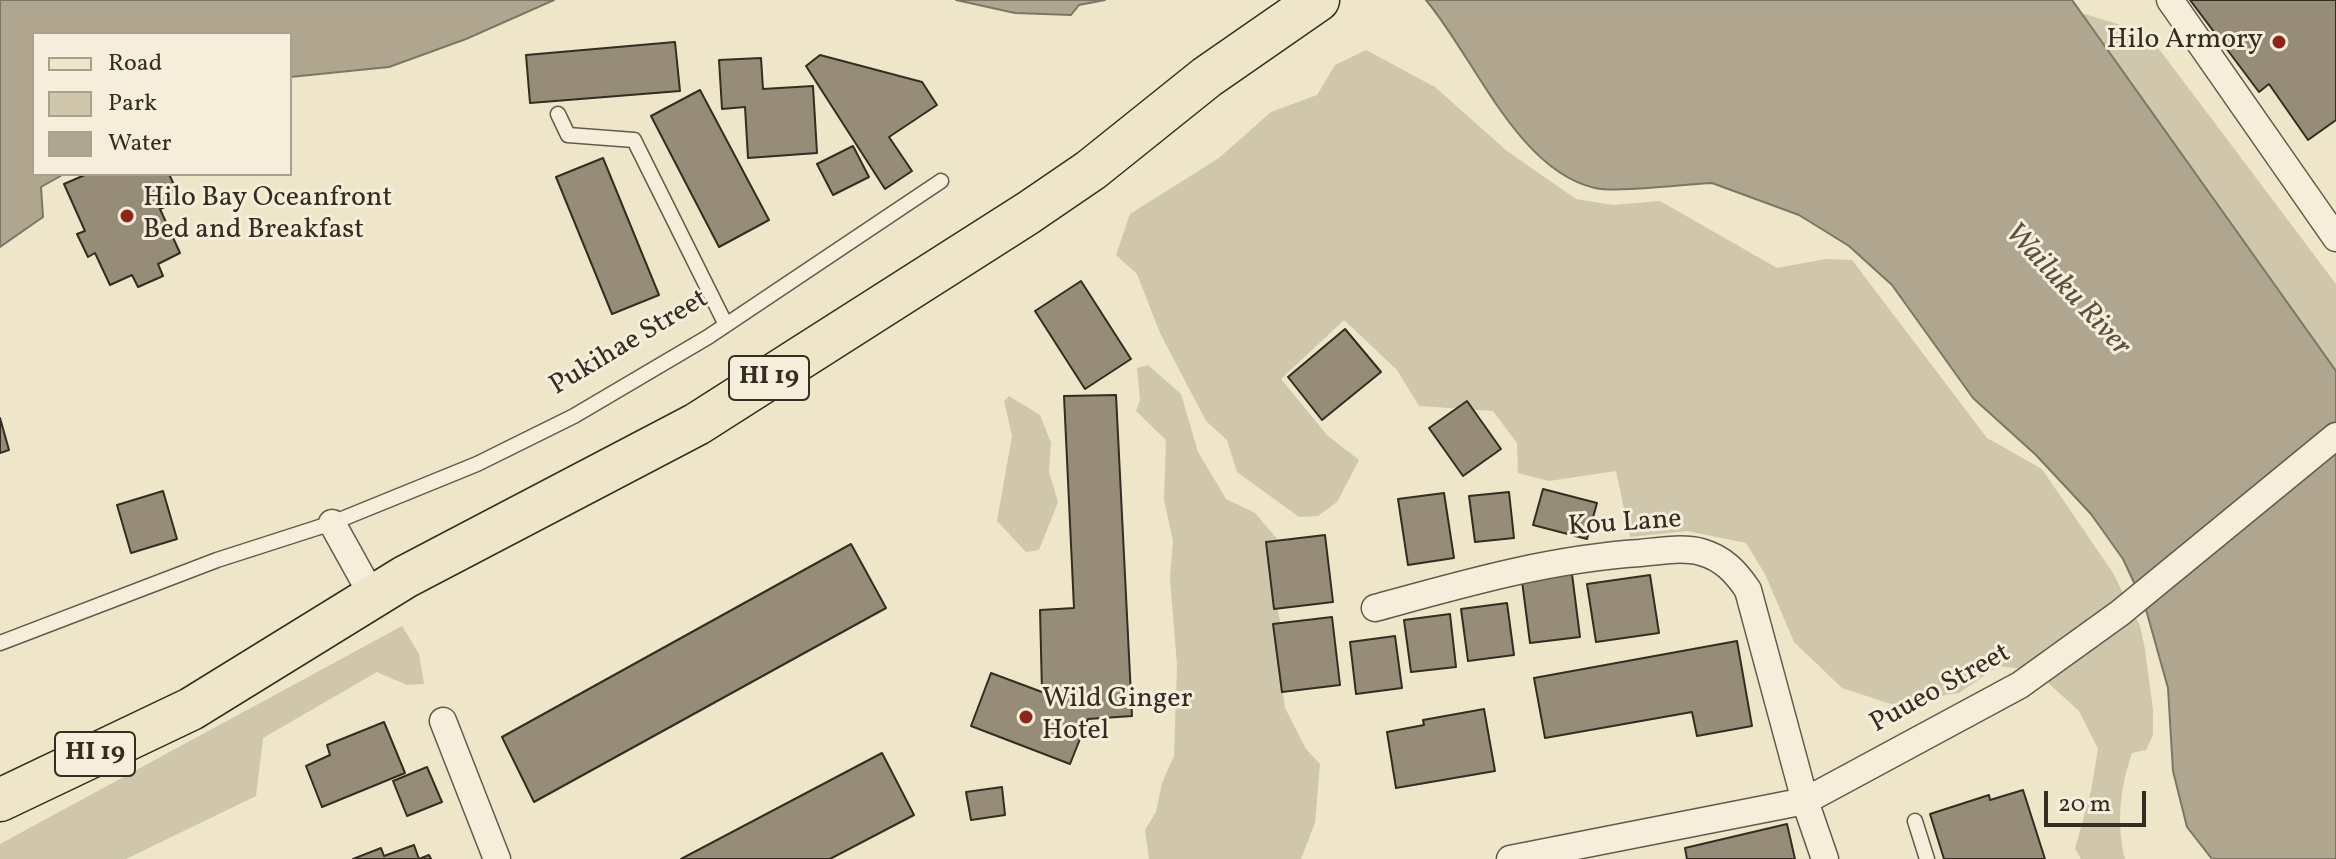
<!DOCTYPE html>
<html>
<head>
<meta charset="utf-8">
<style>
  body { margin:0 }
  #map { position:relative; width:2336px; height:859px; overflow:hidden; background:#efe5c8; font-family:Vollkorn,serif }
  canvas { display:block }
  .legend { position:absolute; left:32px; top:32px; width:260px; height:144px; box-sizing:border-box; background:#f5eedb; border:2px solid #a8a091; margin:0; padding:10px 14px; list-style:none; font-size:24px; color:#352c22 }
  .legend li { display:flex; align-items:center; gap:16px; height:40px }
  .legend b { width:40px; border:2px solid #a8a091 }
  .scale { position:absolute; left:2044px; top:791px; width:102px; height:36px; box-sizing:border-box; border:4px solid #352c22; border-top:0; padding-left:10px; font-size:24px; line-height:28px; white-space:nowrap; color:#352c22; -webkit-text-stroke:6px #f5eedb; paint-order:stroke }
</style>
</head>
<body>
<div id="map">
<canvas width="2336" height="859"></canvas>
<ul class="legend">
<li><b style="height:10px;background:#efe5c8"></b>Road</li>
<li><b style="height:22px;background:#cfc6ac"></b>Park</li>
<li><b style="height:22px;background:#b0a690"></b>Water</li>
</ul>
<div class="scale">20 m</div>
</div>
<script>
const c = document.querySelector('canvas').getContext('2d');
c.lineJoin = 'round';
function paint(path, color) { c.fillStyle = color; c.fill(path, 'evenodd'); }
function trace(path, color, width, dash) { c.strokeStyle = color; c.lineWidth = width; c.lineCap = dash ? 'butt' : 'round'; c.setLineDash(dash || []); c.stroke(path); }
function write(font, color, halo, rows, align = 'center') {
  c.font = font + ' Vollkorn,serif'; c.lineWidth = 6; c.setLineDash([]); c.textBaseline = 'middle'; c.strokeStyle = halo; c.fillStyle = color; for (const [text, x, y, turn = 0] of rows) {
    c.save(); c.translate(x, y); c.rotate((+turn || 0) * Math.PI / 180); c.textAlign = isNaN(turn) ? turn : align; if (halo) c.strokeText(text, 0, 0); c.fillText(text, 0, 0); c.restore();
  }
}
paint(new Path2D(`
  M2078 12 2147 33 2336 284V371Z
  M1366 50 1435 87 1507 151 1576 199 1613 205 1660 201 1777 268 1826 259 1852 260 1987 438 2042 469 2113 573 2140 626 2145 649 2153 710V735L2146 750 2132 753C2120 788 2116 823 2125 859H2081L2075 849 2091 791 2098 749 2079 711 2034 670 1998 666 1959 693 1891 704 1842 688 1794 642 1765 574 1746 543 1687 531 1630 537 1616 471 1549 481 1518 473 1517 443 1493 411 1419 406 1397 370 1344 320 1281 379 1327 435 1359 460 1337 502 1318 516 1299 517 1237 472 1227 440 1206 421 1160 333 1137 274 1116 255 1130 214 1219 158 1271 112 1317 95 1335 65Z
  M1148 365 1181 394 1198 452 1226 499 1255 513 1278 540 1272 584 1285 644 1280 672 1285 708 1306 749 1320 764 1315 823 1301 859H1149L1145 830 1156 812 1162 783 1174 756 1177 665 1170 578 1173 541 1164 500 1166 440 1136 411 1140 400 1137 368Z
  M1009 396 1040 415 1051 443 1049 472 1058 502 1039 550 1026 552 997 521 1012 436 1004 401Z
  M402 626 419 654 424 684 407 685 377 672 263 738 256 796 126 859H0V844Z`), '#cfc6ac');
const water = new Path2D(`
  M0 0H554L466 39 389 67 290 77V34H34V174H64L41 187 43 217 0 247Z
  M956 0H1105L1079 5 1071 15 1015 13Z
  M1426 0H2072L2336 371V859H2212L2187 827 2173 771 2168 688 2145 606 2123 559 2091 514 2036 455 1973 398 1892 285 1849 246 1799 215 1712 183C1685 184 1618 193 1595 188 1518 171 1474 57 1426 0Z`);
paint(water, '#b0a690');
trace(water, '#7f7564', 2);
const building = new Path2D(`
  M2190 0H2336V120L2308 140 2269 84 2259 92Z
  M675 42 680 91 530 103 526 55Z
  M820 55 922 82 937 105 889 137 912 171 885 189 806 66Z
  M761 58 763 89 813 86 817 153 748 158 745 107 722 109 719 60Z
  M700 90 769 220 719 247 651 116Z
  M853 146 869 177 833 195 817 164Z
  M603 158 659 295 612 314 556 177Z
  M87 174H169L181 200 160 209 180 253 158 264 163 276 138 287 132 275 110 285 95 253 88 257 77 234 85 231 64 184Z
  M1081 281 1131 359 1085 389 1035 311Z
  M1345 329 1381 372 1322 420 1288 377Z
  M1116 395 1132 716 1088 719 1070 764 971 726 991 673 1042 692 1040 610 1074 608 1064 396Z
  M1467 401 1501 449 1463 476 1429 428Z
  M0 418 9 450 0 453Z
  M1543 489 1597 503 1587 539 1533 525Z
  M163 491 177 539 131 553 117 505Z
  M1509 492 1514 538 1475 542 1469 496Z
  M1444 493 1454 558 1408 565 1398 499Z
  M1325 535 1333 602 1274 609 1266 542Z
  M851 544 886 608 534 802 502 737Z
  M1572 574 1580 637 1530 643 1522 581Z
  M1650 575 1659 633 1596 642 1587 584Z
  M1507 603 1514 655 1468 661 1461 609Z
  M1450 614 1456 667 1411 672 1404 620Z
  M1332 617 1340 685 1282 692 1273 624Z
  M1395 636 1402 688 1356 694 1350 642Z
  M1737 641 1752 726 1697 736 1692 712 1545 738 1534 678Z
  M1484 709 1495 771 1396 788 1387 732 1424 725 1423 720Z
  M384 722 405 773 322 807 306 766 330 755 327 745Z
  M882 753 914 815 830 859H681Z
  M427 767 442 802 407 816 393 781Z
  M1002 787 1005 815 971 820 966 792Z
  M2023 790 2045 859H1944L1930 814 1989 795 1990 800Z
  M1787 824 1795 859H1687L1685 848Z
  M414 845 419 859 429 855 431 859H353L381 848 384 856Z`);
paint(building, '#968c78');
trace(building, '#352c22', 2);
const service = new Path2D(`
  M558 114 568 135 634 140 726 325
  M0 643 217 560 332 523 477 464 574 416 708 337 941 181
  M1915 821 1927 859`);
const minor = new Path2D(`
  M2170 0 2336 238
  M332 523 373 597
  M1375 608C1463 584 1548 559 1640 553 1659 551 1683 547 1701 552 1723 558 1736 572 1748 590L1805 801 1825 859
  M443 721 497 859
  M1510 859 1805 801 2020 685 2120 613 2336 436`);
const primary = new Path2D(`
  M0 800 191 709 405 577 697 424 1028 213 1091 170 1207 77 1318 0`);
trace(service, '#645a4c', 17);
trace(minor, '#645a4c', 29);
trace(primary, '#352c22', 45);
trace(service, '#f5eedb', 14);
trace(minor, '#f5eedb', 26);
trace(primary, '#efe5c8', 42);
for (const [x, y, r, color] of [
  [2279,42,8,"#8f2418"],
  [127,216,8,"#8f2418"],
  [1026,717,8,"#8f2418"]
]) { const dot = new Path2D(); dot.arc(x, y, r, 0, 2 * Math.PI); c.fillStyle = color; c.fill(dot); trace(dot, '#f5eedb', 3); }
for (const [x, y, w] of [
  [769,378,80],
  [95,754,80]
]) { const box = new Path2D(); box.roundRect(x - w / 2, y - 22, w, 44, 6); c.fillStyle = '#f5eedb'; c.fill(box); trace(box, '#352c22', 2); }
write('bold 26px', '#352c22', null, [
  ["HI 19",769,378],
  ["HI 19",95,754]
]);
write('28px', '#352c22', '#f5eedb', [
  ["Hilo Armory",2263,42,"right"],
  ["Hilo Bay Oceanfront",143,200],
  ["Bed and Breakfast",143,232],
  ["Wild Ginger",1042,701],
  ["Hotel",1042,733]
], 'left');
write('28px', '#352c22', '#f5eedb', [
  ["Pukihae Street",630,344,-31],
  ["Kou Lane",1625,525,-4],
  ["Puueo Street",1941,690,-29]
]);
write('italic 30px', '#5a5143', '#f5eedb', [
  ["Wailuku River",2066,291,47]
]);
</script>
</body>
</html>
